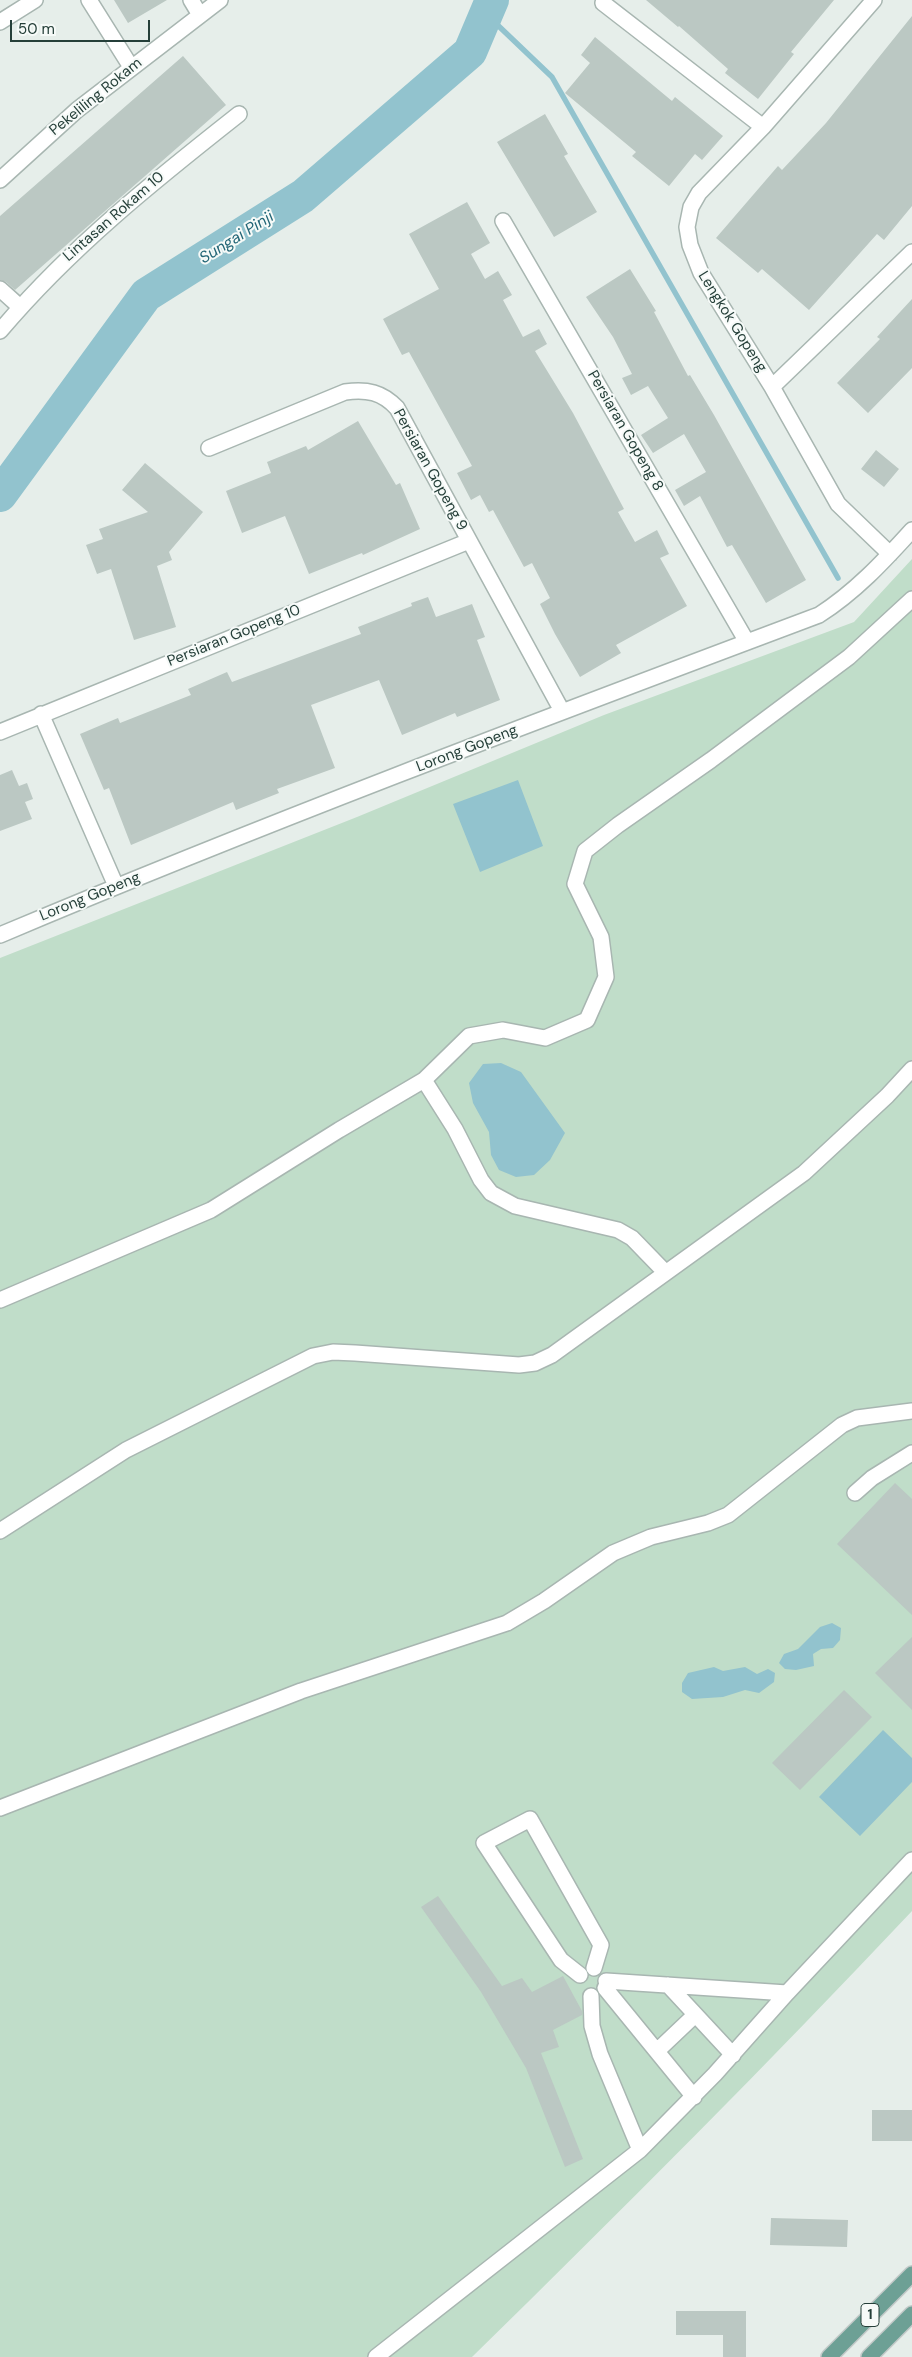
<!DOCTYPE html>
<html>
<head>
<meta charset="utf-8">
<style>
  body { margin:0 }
  #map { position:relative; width:912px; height:2357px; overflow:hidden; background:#e6eeea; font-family:"DM Sans",sans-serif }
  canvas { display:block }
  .scale { position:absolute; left:10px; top:20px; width:140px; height:22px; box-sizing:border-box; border:2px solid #253f39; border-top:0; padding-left:6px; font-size:15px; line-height:18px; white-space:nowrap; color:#253f39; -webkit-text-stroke:4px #f6faf8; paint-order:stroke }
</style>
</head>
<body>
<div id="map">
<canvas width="912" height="2357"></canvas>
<div class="scale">50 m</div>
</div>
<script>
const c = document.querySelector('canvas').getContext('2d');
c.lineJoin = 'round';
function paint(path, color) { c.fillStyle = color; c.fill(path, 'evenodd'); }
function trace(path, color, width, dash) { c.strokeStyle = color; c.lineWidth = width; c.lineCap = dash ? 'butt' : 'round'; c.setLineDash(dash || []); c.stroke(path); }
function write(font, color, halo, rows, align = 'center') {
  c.font = font + ' "DM Sans",sans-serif'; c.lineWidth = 4; c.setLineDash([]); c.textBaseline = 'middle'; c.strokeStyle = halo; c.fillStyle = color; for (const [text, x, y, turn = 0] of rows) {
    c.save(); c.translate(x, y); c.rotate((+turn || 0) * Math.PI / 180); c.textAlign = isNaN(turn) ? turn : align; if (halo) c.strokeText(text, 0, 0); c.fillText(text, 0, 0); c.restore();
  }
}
paint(new Path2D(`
  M912 559V1911C769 2063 621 2211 472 2357H0V958L357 817 604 715 854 622Z`), '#c0ddc9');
paint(new Path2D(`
  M518 780 543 846 480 872 453 804Z
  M501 1063 521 1072 565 1133 550 1160 534 1175 516 1177 499 1170 491 1155 489 1132 473 1103 469 1083 483 1064Z
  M832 1623 841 1628 840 1640 833 1648 821 1649 813 1654 814 1666 796 1670 785 1669 779 1663 784 1654 798 1649 820 1627Z
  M714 1667 723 1671 745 1667 757 1674 768 1669 775 1673 774 1682 759 1693 745 1690 723 1697 692 1699 682 1692V1683L688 1673Z
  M883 1730 912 1758V1782L860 1836 819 1797Z`), '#92c3ce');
trace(new Path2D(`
  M486 14 552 77 838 578`), '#92c3ce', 5.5);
trace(new Path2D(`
  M0 495 146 295 303 196 470 52 492 0`), '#92c3ce', 34);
paint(new Path2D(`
  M114 0H167L128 23Z
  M646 0H834L791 52 794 54 758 99 725 73 728 69 679 26 678 27Z
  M912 16V206L884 240 877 234 809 310 762 269 758 273 716 238 778 166 782 170 826 123Z
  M595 37 672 101 675 97 723 136 702 160 695 154 669 186 632 156 636 152 565 93 590 63 581 55Z
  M183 56 226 105 15 290 6 282 0 280V216Z
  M545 114 568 154 564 156 597 212 554 237 497 142Z
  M467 202 490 243 471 254 485 279 498 271 512 295 503 300 523 337 539 329 547 344 535 351 573 413 624 509 618 512 635 542 657 530 669 554 660 558 687 606 616 645 621 653 580 677 555 634 540 604 550 598 532 563 524 567 493 510 489 512 480 495 471 500 457 473 472 466 409 352 402 355 383 319 439 289 409 234Z
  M630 269 656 311 654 312 688 376 690 375 714 415 806 580 766 603 732 545 727 547 700 496 684 506 675 490 706 472 684 434 653 453 641 435 668 418 648 386 631 395 622 378 632 374 613 337 586 297Z
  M912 299V368L868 413 837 383 880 339 877 337Z
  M358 421 396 485 400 483 420 529 363 555 362 553 309 574 285 516 242 533 226 491 271 473 267 462 306 446 308 450Z
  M876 450 899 469 884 487 861 469Z
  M145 463 203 512 169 552 172 560 157 566 176 627 134 640 111 569 97 574 86 545 103 539 99 529 148 512 122 490Z
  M428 597 436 617 472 604 485 637 477 640 500 700 457 717 455 713 402 735 379 680 311 705 335 768 277 789 279 793 236 810 233 802 131 845 109 788 104 790 80 734 118 718 120 723 191 695 188 689 227 672 232 682 361 634 358 627 412 606 411 603Z
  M12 770 19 786 27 783 33 799 25 802 32 819 0 831V775Z
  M895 1483 912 1499V1615L837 1544Z
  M912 1637V1710L875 1673Z
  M844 1690 872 1717 800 1790 772 1763Z
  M438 1896 502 1986 522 1978 532 1992 563 1976 582 2011V2015L553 2030 559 2047 541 2053 583 2159 565 2167 526 2068 481 1992 421 1907Z
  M872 2110H912V2141H872Z
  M771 2218 848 2220 847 2247 770 2245Z
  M676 2311H746V2357H723V2335H676Z`), '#bbc8c3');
const minor = new Path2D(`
  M89 0 131 67
  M191 0 200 15
  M874 0 763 127 699 193 691 207 687 227 690 245 701 273 772 387 838 504 890 554
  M603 3 763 127
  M0 22 35 0
  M0 180 77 110 220 0
  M503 221 747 642
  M0 289 20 307
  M0 331C70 248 154 181 239 114
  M772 387 912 252
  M209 448 345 392C367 389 382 392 397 408L562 711
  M41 714 116 886
  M0 732 469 541
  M0 935C270 821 545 718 819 615 855 592 883 562 912 530
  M665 1272 632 1238 618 1230 515 1206 491 1193 481 1180 455 1129 424 1080 469 1036 503 1030 545 1038 587 1020 606 977 601 937 575 884 585 851 618 825 711 760 849 657 912 599
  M0 1300 211 1210 339 1130 424 1080
  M855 1493 872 1478 912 1453
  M0 1531 126 1450 313 1356 333 1352 355 1353 519 1365 535 1363 552 1355 804 1173 887 1096 912 1069
  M0 1808 301 1691 507 1623 544 1601 613 1553 651 1537 708 1523 728 1515 842 1425 857 1418 912 1411
  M580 1975 561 1960 484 1843 530 1819 601 1945 594 1968
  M606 1981 787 1993
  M668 1985 733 2055
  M605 1988 694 2097
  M591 1996 592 2026 600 2054 640 2150
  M657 2051 695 2015
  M376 2357 640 2150 715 2074 787 1993 912 1860`);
const major = new Path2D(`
  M829 2357 912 2274
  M869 2357 912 2314`);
trace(minor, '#a8b6b1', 18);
trace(major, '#c2c9c8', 18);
trace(minor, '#fff', 15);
trace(major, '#6da095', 15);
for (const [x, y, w] of [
  [870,2315,18]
]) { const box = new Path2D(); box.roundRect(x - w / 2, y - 11.5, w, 23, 4); c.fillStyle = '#f6faf8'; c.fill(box); trace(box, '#253f39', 1); }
write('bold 14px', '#253f39', null, [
  ["1",870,2315]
]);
write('15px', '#253f39', '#f6faf8', [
  ["Pekeliling Rokam",96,97,-39],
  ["Lintasan Rokam 10",114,217,-41],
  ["Lengkok Gopeng",732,322,58],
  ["Persiaran Gopeng 8",625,431,60],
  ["Persiaran Gopeng 9",430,470,61],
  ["Persiaran Gopeng 10",234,636,-22],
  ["Lorong Gopeng",467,749,-21],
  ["Lorong Gopeng",90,897,-22]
]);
write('italic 16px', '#236677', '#f6faf8', [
  ["Sungai Pinji",237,238,-32]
]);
</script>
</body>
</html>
